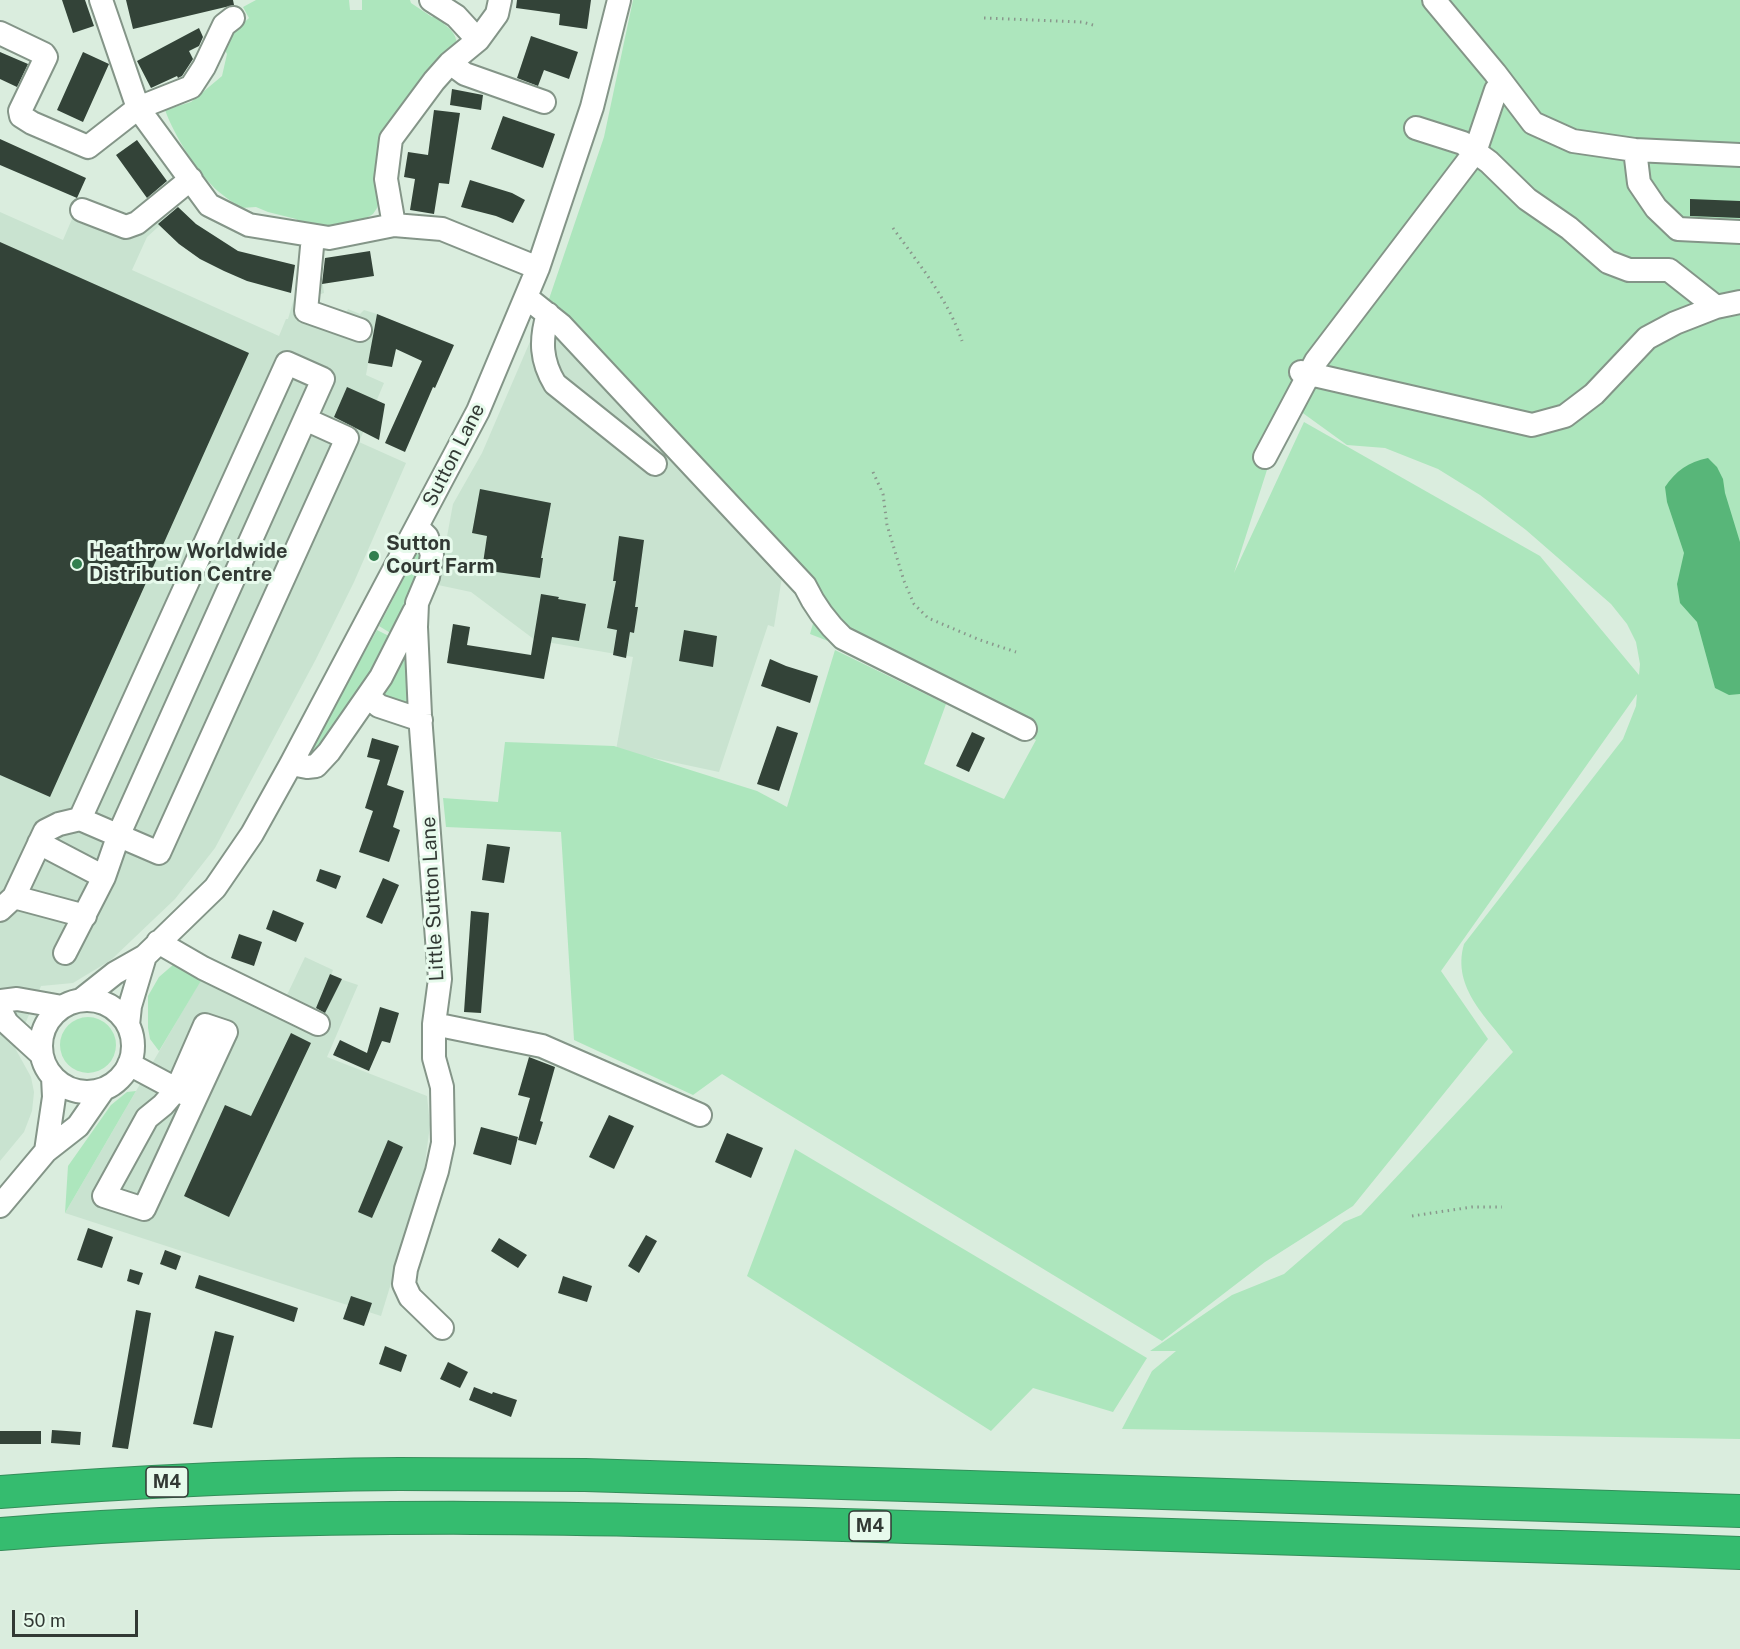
<!DOCTYPE html>
<html>
<head>
<meta charset="utf-8">
<style>
  body { margin:0 }
  #map { position:relative; width:1740px; height:1649px; overflow:hidden; background:#daedde; font-family:"Public Sans",sans-serif }
  canvas { display:block }
  .scale { position:absolute; left:12px; top:1610px; width:126px; height:27px; box-sizing:border-box; border:3px solid #323934; border-top:0; padding-left:8px; font-size:18px; line-height:21px; white-space:nowrap; color:#323934; -webkit-text-stroke:4px #e7faec; paint-order:stroke }
</style>
</head>
<body>
<div id="map">
<canvas width="1740" height="1649"></canvas>
<div class="scale">50 m</div>
</div>
<script>
const c = document.querySelector('canvas').getContext('2d');
c.lineJoin = 'round';
function paint(path, color) { c.fillStyle = color; c.fill(path, 'evenodd'); }
function trace(path, color, width, dash) { c.strokeStyle = color; c.lineWidth = width; c.lineCap = dash ? 'butt' : 'round'; c.setLineDash(dash || []); c.stroke(path); }
function write(font, color, halo, rows, align = 'center') {
  c.font = font + ' "Public Sans",sans-serif'; c.lineWidth = 6; c.setLineDash([]); c.textBaseline = 'middle'; c.strokeStyle = halo; c.fillStyle = color; for (const [text, x, y, turn = 0] of rows) {
    c.save(); c.translate(x, y); c.rotate((+turn || 0) * Math.PI / 180); c.textAlign = isNaN(turn) ? turn : align; if (halo) c.strokeText(text, 0, 0); c.fillText(text, 0, 0); c.restore();
  }
}
paint(new Path2D(`
  M81 198 123 217 163 215 167 219 147 237 132 270 279 336 286 319H288L295 295 297 280 322 278 324 293 318 295 319 302 321 304 345 315 348 309 360 314 364 310 377 314 366 375 384 383 359 442 406 463 354 582 316 659 215 848 175 899 111 960 73 983 41 986 15 1048 31 1077 34 1092 32 1111 24 1132 0 1161V212L63 240Z
  M544 324 783 571 774 627 768 625 719 772 616 750 633 657 535 640 471 592 438 585 453 504 482 453 535 330Z
  M305 957 333 970 331 976 358 985 327 1057 427 1096 430 1125 423 1179 381 1316 65 1213 210 964 287 995Z`), '#c9e3d0');
paint(new Path2D(`
  M256 0H349L350 10H362V0H410L411 3 432 17 443 16 447 19 444 24C452 30 455 34 457 43L418 89 377 208 373 214 361 221 329 226 306 227 296 219 268 212 256 207 241 208C234 203 226 198 219 192 198 174 174 135 165 110L191 102 222 76 227 54 224 48 226 39 249 18 243 7Z
  M633 0H1740V1439L1122 1429 1152 1371 1176 1351H1150L1232 1295 1284 1274 1344 1222 1361 1215 1513 1052C1489 1019 1451 989 1464 944L1623 739 1636 706 1637 694 1441 971 1488 1039 1353 1206 1265 1262 1162 1341 722 1074 693 1095 574 1040 561 832 446 827 443 798 498 802 505 742 614 746 757 791 787 807 835 650 946 704 924 764 1004 799 1036 740 846 648 810 634 816 613 558 313 549 299 604 137ZM1282 398 1347 445 1385 448 1438 469 1480 495 1526 530 1611 604 1627 624 1636 642 1640 664 1639 675 1540 556 1304 422 1234 573 1274 448Z
  M417 553 422 560 392 634 379 626Z
  M377 630 389 636 357 696 314 759 309 752Z
  M410 640 413 706 382 697 381 693Z
  M174 964 202 979 159 1051 150 1039 148 1028V996L159 977Z
  M60 1045a28 28 0 1 1 56 0a28 28 0 1 1-56 0Z
  M136 1091 65 1213 68 1166 111 1105 127 1092Z
  M795 1149 1147 1358 1113 1412 1033 1388 991 1431 747 1276Z`), '#ade6bd');
paint(new Path2D(`
  M1708 458 1717 467 1723 479 1725 493 1740 542V694L1729 695 1715 688 1697 622 1680 603 1677 584 1684 553 1667 502 1665 487C1676 471 1688 462 1708 458Z`), '#58b679');
paint(new Path2D(`
  M62 0H85L94 26 73 33Z
  M126 0H233L234 5 133 29Z
  M517 0H591L587 29 559 25 560 14 516 8Z
  M199 28 203 37 199 46 189 51 193 59 182 76 178 78 177 76 151 88 137 61Z
  M531 36 578 52 569 79 544 70 538 86 517 78Z
  M0 52 28 64 17 87 0 79Z
  M83 52 109 64 83 122 57 110Z
  M452 89 483 95 481 110 450 105Z
  M434 110 460 113 449 184 439 183 434 214 410 210 415 179 404 177 408 152 428 155Z
  M503 116 555 134 543 168 491 149Z
  M0 139 86 178 77 198 0 165Z
  M137 140 167 181 147 198 116 155Z
  M470 180 512 193 525 200 513 223 496 216 461 207Z
  M1690 199 1740 201V218L1690 216Z
  M178 207 196 224 238 251 295 265 291 293 247 281 224 271 200 259 179 244 158 224Z
  M0 242 249 353 50 797 0 775Z
  M370 251 374 276 322 284 325 258Z
  M377 314 454 345 435 388 433 387 405 452 385 443 422 361 396 349 392 367 368 363Z
  M347 387 385 404 379 440 334 417Z
  M480 489 551 503 541 558H543L540 578 482 570 487 536 472 533Z
  M619 536 644 540 635 607H638L634 633 630 632 626 658 613 655 617 630 607 628 616 581H613Z
  M541 594 559 597 558 599 586 604 579 641 552 637 544 679 447 663 453 624 470 627 467 645 531 655Z
  M684 630 717 636 713 667 679 661Z
  M770 659 786 666 818 676 810 703 761 686Z
  M777 726 798 733 779 791 757 784Z
  M972 732 985 738 969 772 956 766Z
  M372 738 399 746 387 785 404 791 393 827 400 830 389 862 359 852 373 811 365 808 380 760 367 757Z
  M487 844 510 847 504 883 482 880Z
  M320 869 341 876 336 889 316 881Z
  M383 878 399 885 382 924 366 917Z
  M273 910 304 923 296 942 266 929Z
  M471 911 489 913 481 1013 464 1012Z
  M239 934 262 942 254 966 231 958Z
  M330 974 342 979 325 1013 316 1008Z
  M380 1007 399 1013 390 1043 382 1041 369 1071 333 1055 340 1040 367 1053Z
  M291 1033 311 1043 229 1217 184 1196 225 1105 251 1116Z
  M529 1057 555 1067 540 1121 543 1122 536 1145 518 1140 530 1098 518 1095Z
  M609 1115 634 1126 614 1169 589 1157Z
  M481 1127 518 1137 511 1165 473 1154Z
  M727 1133 763 1148 751 1178 715 1162Z
  M388 1140 403 1147 372 1218 358 1212Z
  M88 1228 113 1237 102 1268 77 1260Z
  M646 1235 657 1241 639 1273 628 1266Z
  M499 1238 527 1255 518 1268 491 1251Z
  M165 1250 181 1256 176 1270 160 1264Z
  M130 1269 143 1273 139 1285 127 1281Z
  M199 1275 298 1308 294 1322 195 1288Z
  M563 1276 592 1286 587 1302 558 1293Z
  M351 1296 372 1303 364 1326 343 1319Z
  M136 1310 151 1313 128 1449 112 1447Z
  M215 1331 234 1336 212 1428 193 1424Z
  M385 1346 407 1355 401 1372 379 1364Z
  M448 1362 468 1372 460 1388 440 1379Z
  M474 1387 492 1394 493 1392 517 1400 511 1417 469 1400Z
  M52 1430 81 1432 80 1445 51 1443Z
  M0 1431H41V1444H0Z`), '#334338');
const minor = new Path2D(`
  M101 0 138 108 209 205 249 225 329 238 394 225 442 229 538 268
  M431 0 456 16 478 40
  M1434 0 1495 73 1533 123 1573 141 1635 150 1740 155
  M0 33 44 54 46 57 20 111 21 116 32 123 88 147 138 108 191 87 204 67 224 25 233 18
  M450 63 465 74 544 102
  M1416 128 1463 143 1489 162 1527 199 1569 228 1608 262 1629 270H1669L1716 307
  M1635 150 1639 183 1656 208 1678 229 1740 232
  M82 210 126 227 137 223 191 179
  M394 225 386 179 391 139 434 81 450 63 478 40 497 14 500 0
  M313 236 306 311 360 330
  M526 297 561 325 805 586C815 607 826 622 843 638L1025 729
  M548 314C540 340 541 361 555 384L655 464
  M1301 372 1532 425 1565 416 1594 394 1647 338 1675 323 1716 307 1740 302
  M1265 457 1316 361 1475 152 1496 90
  M417 527 427 537 432 555 428 577 417 603 416 627 420 715 440 979 434 1024V1058L442 1087 443 1143 437 1171 406 1269 404 1284 410 1297 442 1328
  M369 697 379 706 421 720
  M291 764 307 767 316 766 329 752 381 677 414 612
  M39 843 104 877
  M14 897 85 916
  M0 910 14 897 45 831 59 824 80 819 159 853 347 438 305 419
  M158 942 203 968 318 1024
  M65 953 104 877 119 834 323 379 287 363 80 819
  M81 1000 115 973 145 956 215 888 252 834 291 764 478 411 538 268 592 107 619 0
  M41 1046a46 46 0 1 1 92 0a46 46 0 1 1-92 0Z
  M0 1001 17 999 62 1007
  M0 1010 7 1023 41 1054
  M434 1024 542 1046 700 1115
  M128 1025 130 1006 145 956
  M205 1025 226 1032 144 1209 104 1196 147 1118 163 1105 177 1089Z
  M129 1064 189 1096
  M46 1151 54 1097 53 1077
  M0 1206 46 1151 78 1126 103 1090`);
const highway = new Path2D(`
  M0 1492C132 1482 266 1475 399 1474 461 1474 523 1475 585 1475L1740 1511
  M0 1534C314 1509 630 1518 944 1528 1210 1536 1475 1543 1740 1553`);
trace(minor, '#849588', 26);
trace(highway, '#348e5a', 34);
trace(new Path2D(`
  M984 18 1082 22 1093 25
  M893 228C918 263 948 299 962 341
  M873 472 883 494 887 525 904 581 914 604 928 618 980 640 1016 652
  M1412 1216 1472 1207H1502`), '#89978c', 3, [1.5, 4.5]);
trace(minor, '#fff', 22);
trace(highway, '#35bc6f', 32);
for (const [x, y, r, color] of [
  [374,556,6,"#327f4f"],
  [77,564,6,"#327f4f"]
]) { const dot = new Path2D(); dot.arc(x, y, r, 0, 2 * Math.PI); c.fillStyle = color; c.fill(dot); trace(dot, '#e7faec', 2); }
for (const [x, y, w] of [
  [167,1482,42],
  [870,1526,42]
]) { const box = new Path2D(); box.roundRect(x - w / 2, y - 15, w, 30, 4.5); c.fillStyle = '#e7faec'; c.fill(box); trace(box, '#323934', 1.5); }
write('bold 18px', '#323934', null, [
  ["M4",167,1482],
  ["M4",870,1526]
]);
write('20px', '#323934', '#e7faec', [
  ["Sutton Lane",454,455,-63],
  ["Little Sutton Lane",433,899,-93]
]);
write('bold 20px', '#323934', '#e7faec', [
  ["Sutton",386,544],
  ["Court Farm",386,567],
  ["Heathrow Worldwide",89,552],
  ["Distribution Centre",89,575]
], 'left');
</script>
</body>
</html>
